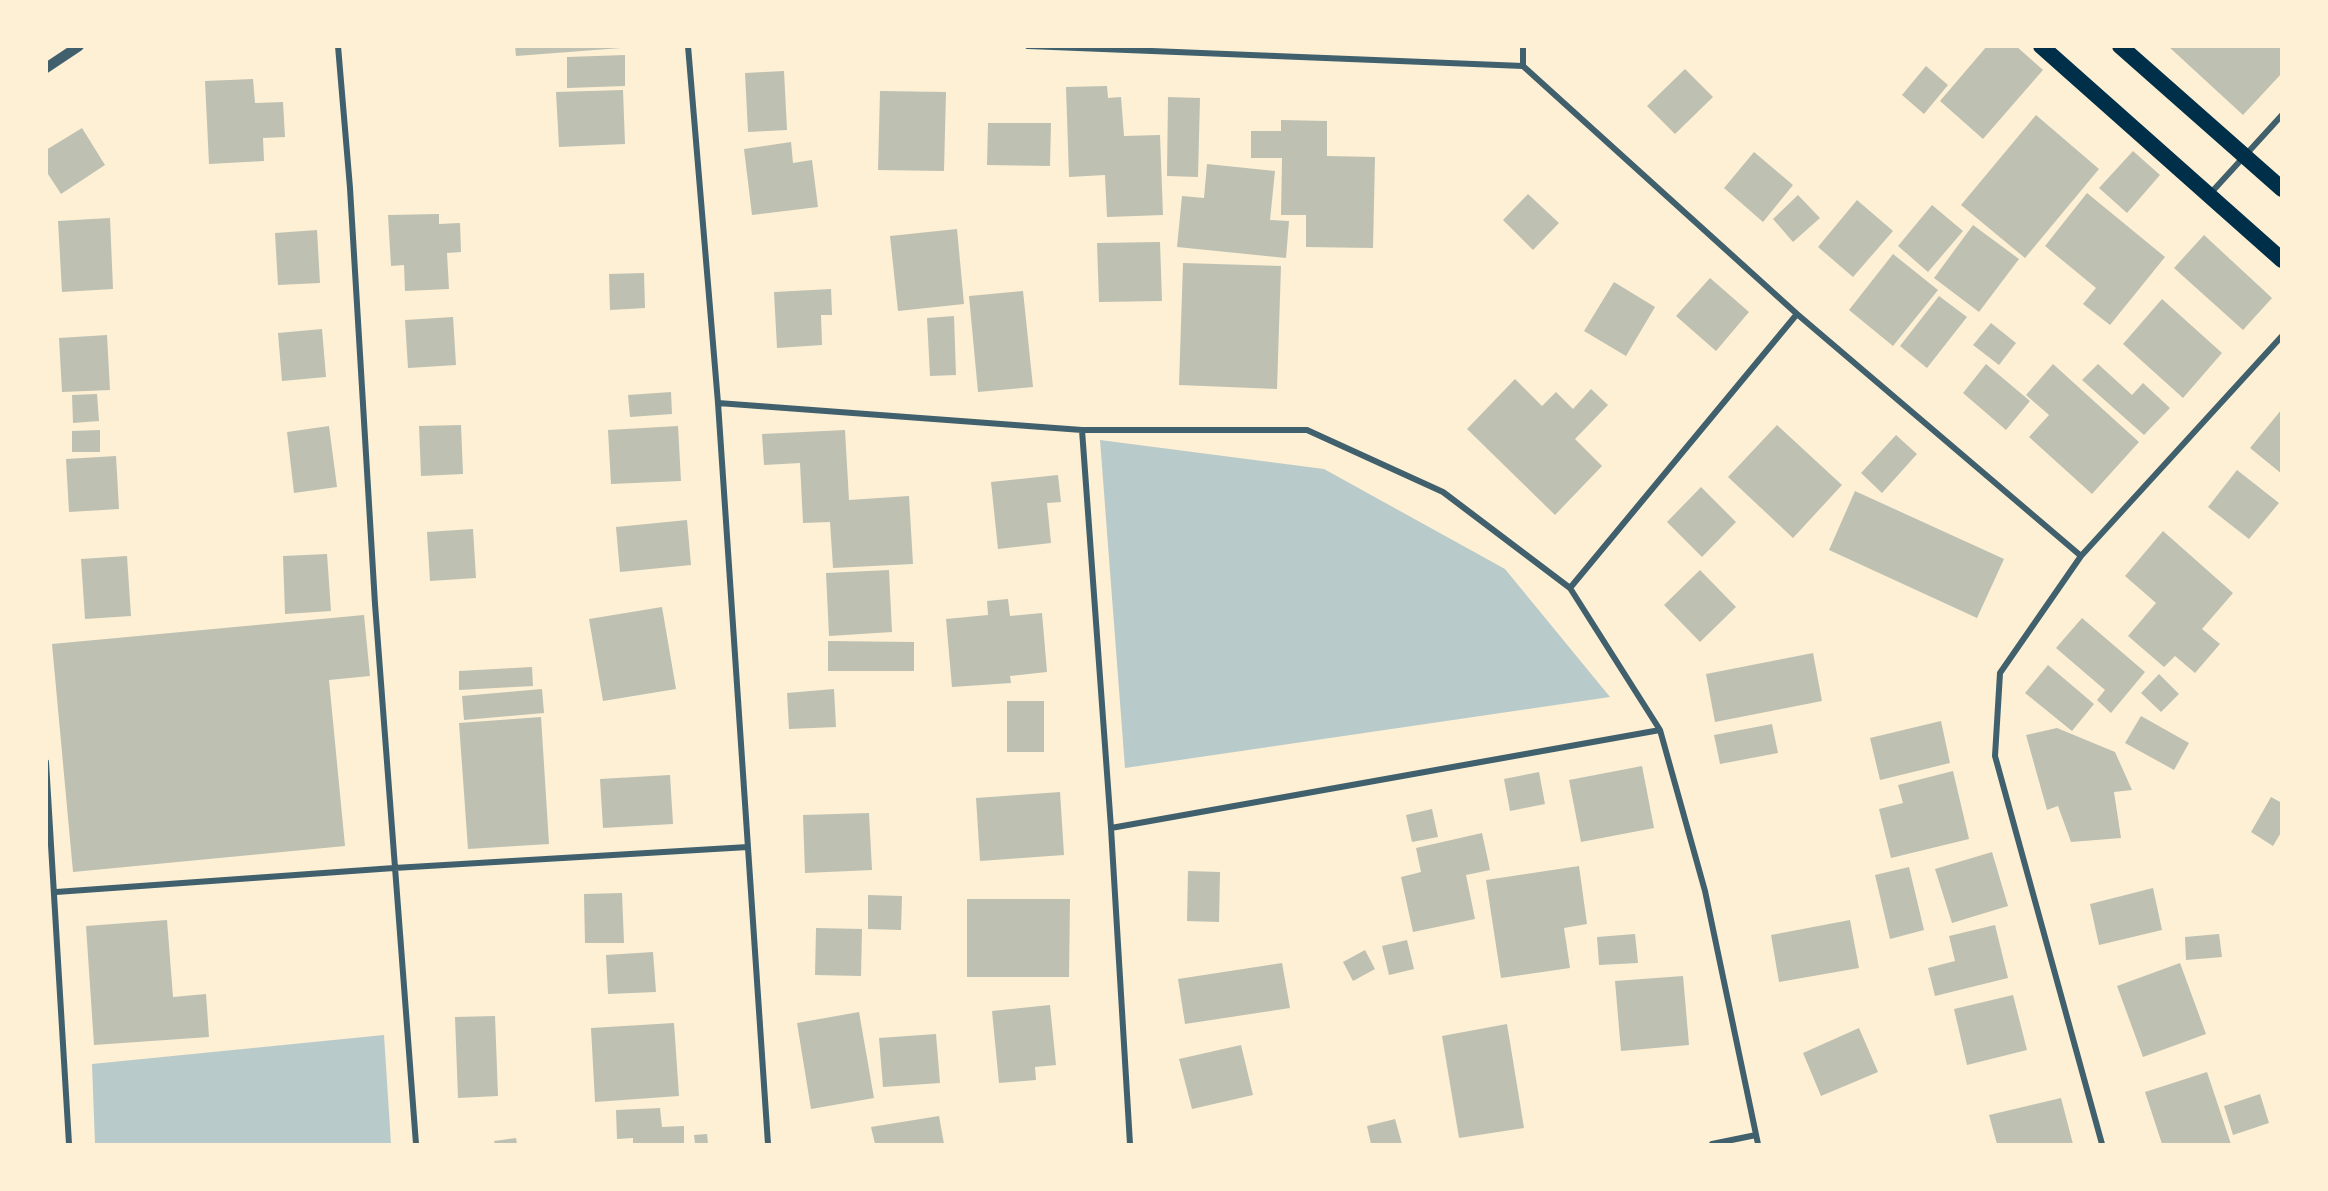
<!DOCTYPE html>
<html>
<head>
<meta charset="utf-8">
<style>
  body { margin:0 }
  #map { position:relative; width:2328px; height:1191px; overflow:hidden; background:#fdf0d5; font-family:Roboto,sans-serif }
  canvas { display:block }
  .frame { position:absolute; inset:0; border:48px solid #fdf0d5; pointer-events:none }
</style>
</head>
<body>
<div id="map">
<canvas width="2328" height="1191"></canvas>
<div class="frame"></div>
</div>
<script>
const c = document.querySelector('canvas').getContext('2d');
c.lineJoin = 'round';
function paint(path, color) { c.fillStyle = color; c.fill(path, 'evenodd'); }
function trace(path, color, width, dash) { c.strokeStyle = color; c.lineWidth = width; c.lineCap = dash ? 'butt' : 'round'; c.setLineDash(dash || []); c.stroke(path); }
paint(new Path2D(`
  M1100 440 1324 469 1505 569 1610 697 1125 768Z
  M384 1035 391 1144H95L92 1064Z`), '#b9caca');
paint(new Path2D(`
  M515 46H620L621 48 516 56Z
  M1987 46H2016L2043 70 1983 139 1940 101Z
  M2168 46H2282V73L2243 115Z
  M625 55V86L567 88V57Z
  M1926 66 1948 85 1924 114 1902 95Z
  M1685 69 1713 97 1675 134 1647 106Z
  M784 71 787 130 748 132 745 73Z
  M253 79 255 103 283 102 285 137 263 138 264 161 209 164 205 81Z
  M1107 86 1108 98 1121 97 1124 136 1160 135 1163 215 1107 217 1105 175 1069 177 1066 87Z
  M623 90 625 144 559 147 556 92Z
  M880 91 946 92 944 171 878 170Z
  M1168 97 1200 98 1198 177 1167 176Z
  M2036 115 2099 169 2025 258 1961 205Z
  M1281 120 1327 121V156L1375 157 1373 248 1306 247V215H1281L1282 158H1251V131H1281Z
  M988 123H1051L1050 166 987 165Z
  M82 128 105 165 61 194 46 171V150Z
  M791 142 793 163 812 160 818 207 752 215 744 149Z
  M2133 151 2160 175 2127 213 2099 188Z
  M1754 152 1793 185 1763 222 1724 188Z
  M1207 164 1275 171 1270 220 1289 221 1286 258 1177 247 1182 196 1204 198Z
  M2087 193 2165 257 2110 325 2083 304 2096 288 2045 246Z
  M1528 194 1559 223 1533 250 1503 220Z
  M1798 195 1820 218 1793 242 1773 219Z
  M1857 200 1893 231 1853 277 1818 247Z
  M1932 205 1963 231 1928 272 1898 246Z
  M439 214V224L460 223 461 252 447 253 449 289 405 291 404 265 391 266 388 215Z
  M110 218 113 289 62 292 58 221Z
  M1973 225 2019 259 1979 312 1934 278Z
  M957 229 964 304 898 311 890 236Z
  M317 230 320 283 278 285 275 233Z
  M2204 235 2272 298 2243 330 2174 268Z
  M1160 242 1162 301 1099 302 1097 243Z
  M1893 254 1938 290 1893 346 1849 310Z
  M1183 263 1281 266 1277 389 1179 385Z
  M644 273 645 308 610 310 609 274Z
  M1710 278 1749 312 1716 351 1676 316Z
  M1614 282 1655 307 1626 356 1584 331Z
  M831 289 832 315H821L822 345 777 348 774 292Z
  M1023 291 1033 387 978 392 969 296Z
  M1939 296 1967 317 1927 368 1900 346Z
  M2162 299 2222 353 2183 398 2123 344Z
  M954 316 956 375 930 376 927 318Z
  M453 317 456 365 408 368 405 320Z
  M1991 323 2016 343 1999 365 1973 345Z
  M322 329 326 377 282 381 278 333Z
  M107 335 110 390 62 392 59 338Z
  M1986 364 2030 401 2006 430 1963 393Z
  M2053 364 2139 442 2092 494 2029 437 2049 415 2026 395Z
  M2098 364 2132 395 2143 383 2170 408 2144 435 2082 380Z
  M1515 379 1542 406 1556 392 1573 409 1591 389 1608 405 1575 439 1602 466 1555 515 1467 429Z
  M671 392 672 414 630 417 628 395Z
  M97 394 99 421 73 423 72 395Z
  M2282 409V474L2250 448Z
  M461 425 463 474 421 476 419 426Z
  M1777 425 1842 485 1793 538 1728 477Z
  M329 426 337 487 294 493 287 432Z
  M678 426 681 481 611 484 608 430Z
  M100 430V452H72V431Z
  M845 430 849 500 909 496 913 564 833 568 830 522 803 523 800 463 764 465 762 434Z
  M1896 435 1917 454 1882 493 1861 473Z
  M116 456 119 509 69 512 66 459Z
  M2237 470 2279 503 2249 539 2208 507Z
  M1058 475 1061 502 1047 503 1051 543 998 549 991 482Z
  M1701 487 1736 522 1702 557 1667 522Z
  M1855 491 2004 559 1977 618 1829 550Z
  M687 520 691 565 620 572 616 527Z
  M473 529 476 578 430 581 427 532Z
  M2163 531 2233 593 2202 629 2220 644 2195 673 2175 656 2164 667 2128 636 2156 603 2125 576Z
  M327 554 331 611 285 614 283 556Z
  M127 556 131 616 85 619 81 559Z
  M889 570 892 632 829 636 826 573Z
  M1700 570 1736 607 1700 642 1664 605Z
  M1008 599 1010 616 1042 613 1047 672 1010 676 1011 683 952 687 946 619 988 615 987 601Z
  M662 607 676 689 603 701 589 619Z
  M364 615 370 676 329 680 345 846 73 872 52 644Z
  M2082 618 2145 672 2111 713 2097 700 2105 690 2056 648Z
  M828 641 914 642V671H828Z
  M1813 653 1822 701 1715 722 1706 674Z
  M2048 665 2094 704 2072 731 2025 693Z
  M532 667 533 686 459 690V671Z
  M2159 674 2179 694 2161 712 2141 693Z
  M542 689 544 713 464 720 462 696Z
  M834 689 836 727 789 729 787 693Z
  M1007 701H1044V752H1007Z
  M2141 716 2189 743 2174 770 2125 743Z
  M541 717 549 844 468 849 459 723Z
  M1941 721 1950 763 1880 780 1870 738Z
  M1772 724 1778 753 1720 764 1714 735Z
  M2057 728 2115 752 2132 790 2114 792 2121 838 2071 842 2058 806 2047 810 2026 735Z
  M1642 766 1654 828 1581 842 1569 780Z
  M1953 771 1969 839 1891 858 1879 809 1903 803 1898 785Z
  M1539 772 1545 804 1510 811 1504 779Z
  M670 775 673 824 603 828 600 779Z
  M1060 792 1064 855 980 861 976 798Z
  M2271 797 2282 803V831L2273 846 2251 832Z
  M1432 809 1438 837 1412 842 1406 815Z
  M869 813 872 870 805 873 803 815Z
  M1482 833 1490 870 1466 875 1475 919 1413 932 1401 877 1421 872 1416 848Z
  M1992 852 2008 906 1952 923 1935 869Z
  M1579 866 1587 924 1564 928 1570 968 1501 978 1486 880Z
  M1909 867 1924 930 1890 939 1875 875Z
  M1188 871 1220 872 1219 922 1187 921Z
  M2153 888 2162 930 2099 945 2090 904Z
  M622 893 624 943H585L584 894Z
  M868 895 902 896 901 930 868 929Z
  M967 899H1070L1069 977H967Z
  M167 920 173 997 206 994 209 1037 94 1045 86 926Z
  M1850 920 1859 968 1779 982 1771 935Z
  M1995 925 2008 978 1935 996 1928 968 1955 961 1949 936Z
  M816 928 862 929 861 976 815 975Z
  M1635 934 1638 963 1599 965 1597 937Z
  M2219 934 2222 957 2186 960 2185 937Z
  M1407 940 1414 969 1389 975 1382 946Z
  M1365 950 1375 969 1353 981 1343 962Z
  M653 952 656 992 608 994 606 955Z
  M1282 963 1290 1008 1185 1024 1178 979Z
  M2180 963 2206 1034 2143 1057 2117 986Z
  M1683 976 1689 1045 1621 1051 1615 981Z
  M2013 995 2027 1050 1967 1065 1954 1009Z
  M1050 1005 1056 1065 1035 1067 1036 1080 999 1083 992 1011Z
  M859 1012 874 1098 811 1109 797 1023Z
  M495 1016 498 1096 458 1098 455 1017Z
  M674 1023 679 1096 595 1102 591 1028Z
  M1507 1024 1524 1128 1459 1138 1442 1036Z
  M1859 1028 1878 1072 1821 1096 1803 1053Z
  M936 1034 940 1083 883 1087 879 1038Z
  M1241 1045 1253 1095 1192 1109 1179 1059Z
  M2207 1072 2231 1144H2162L2145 1092Z
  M2260 1094 2269 1123 2233 1135 2224 1106Z
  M2061 1098 2073 1144H1997L1989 1115Z
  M660 1108 662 1127 684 1126V1144H633V1138L617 1139 616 1110Z
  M939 1116 944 1144H875L871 1127Z
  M1395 1119 1402 1144H1371L1367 1126Z
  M707 1134 708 1144H695L694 1135Z
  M516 1138 517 1144H495L494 1141Z`), '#bec0b2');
trace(new Path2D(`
  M338 46 350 188 375 604 416 1144
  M688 46 718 403 768 1144
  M1028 46 1523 66
  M1523 46V66L1797 314 2081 556
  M2209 195 2282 115
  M718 403 1082 430H1307L1443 492 1570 588 1660 730 1705 891 1758 1144
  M1082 430 1111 828 1130 1144
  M1570 588 1797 314
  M46 762 69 1144
  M1111 828 1660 730
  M56 892 394 868 748 847
  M1712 1144 1756 1135
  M2102 1144 1995 756 2000 673 2081 556 2282 336`), '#3f606c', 6);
trace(new Path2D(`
  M46 68 79 46`), '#3f606c', 10);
trace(new Path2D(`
  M2041 46 2282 260
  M2120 46 2282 189`), '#003049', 16);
</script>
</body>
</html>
